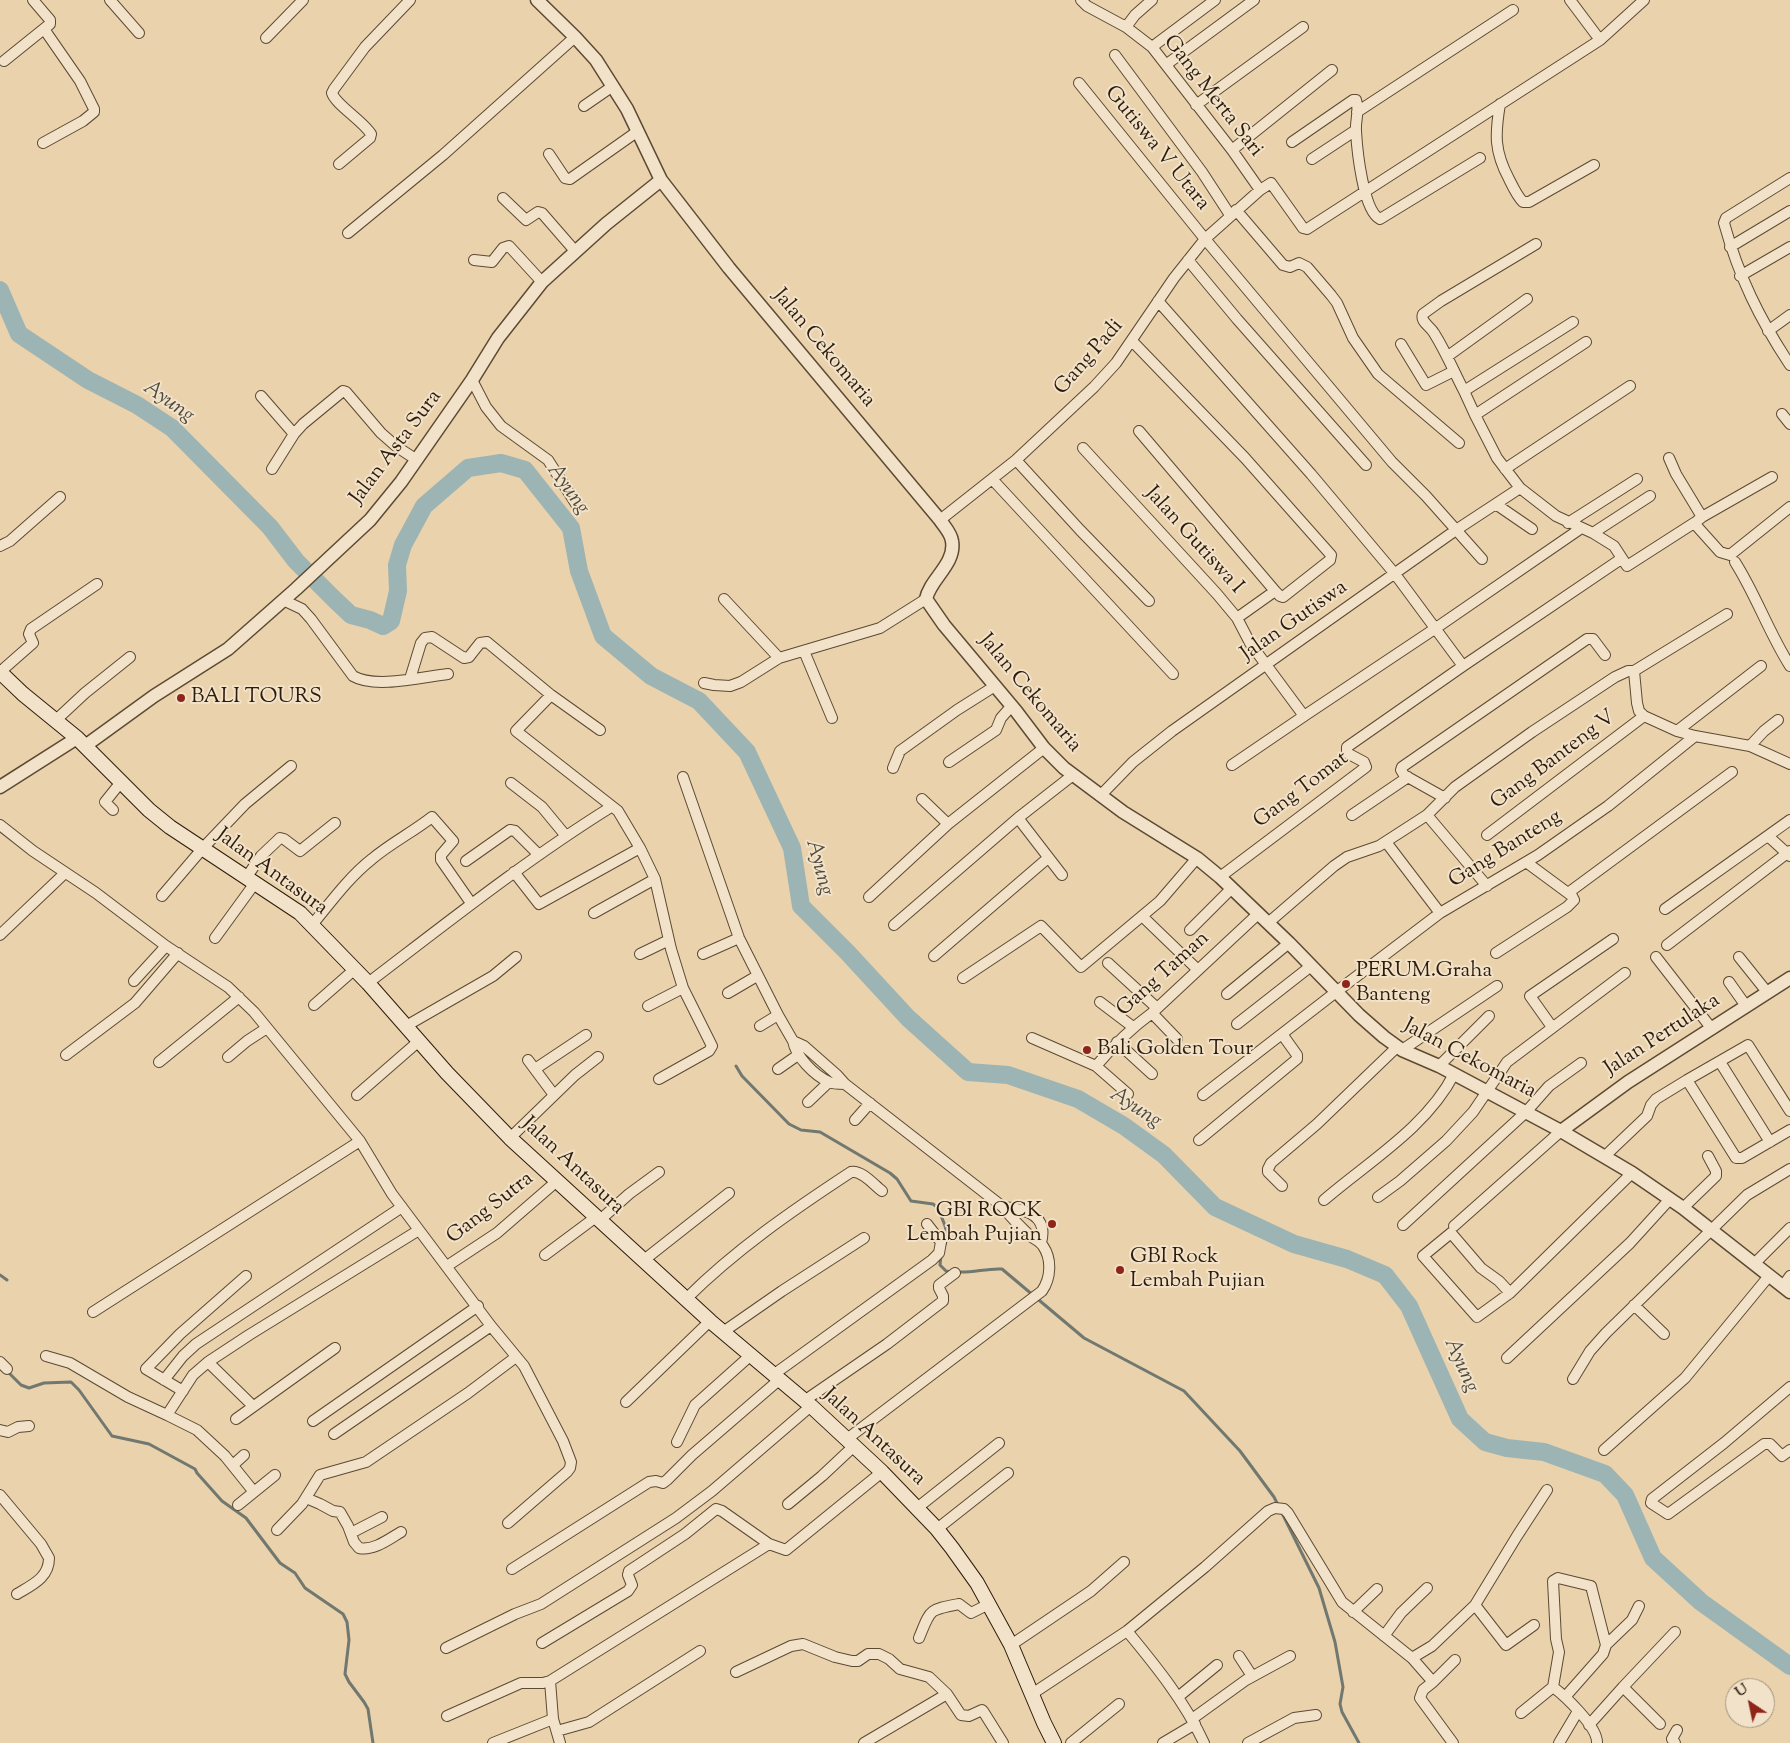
<!DOCTYPE html>
<html>
<head>
<meta charset="utf-8">
<style>
  body { margin:0 }
  #map { position:relative; width:1790px; height:1743px; overflow:hidden; background:#ead2ac; font-family:"Sorts Mill Goudy",serif }
  canvas { display:block }
  .north { position:absolute; left:1725px; top:1678px; width:50px; height:50px; box-sizing:border-box; background:#f1e2c9; border:1px solid #a3937d; border-radius:50%; rotate:326deg; font-size:14px; font-weight:700; line-height:20px; text-align:center; color:#2d1c0b }
  .north::after { content:''; display:block; margin:auto; width:18px; height:22px; background:#8f2418; clip-path:polygon(50% 0,100% 100%,50% 72%,0 100%) }
</style>
</head>
<body>
<div id="map">
<canvas width="1790" height="1743"></canvas>
<div class="north">U</div>
</div>
<script>
const c = document.querySelector('canvas').getContext('2d');
c.lineJoin = 'round';
function trace(path, color, width, dash) { c.strokeStyle = color; c.lineWidth = width; c.lineCap = dash ? 'butt' : 'round'; c.setLineDash(dash || []); c.stroke(path); }
function write(font, color, halo, rows, align = 'center') {
  c.font = font + ' "Sorts Mill Goudy",serif'; c.lineWidth = 4; c.setLineDash([]); c.textBaseline = 'middle'; c.strokeStyle = halo; c.fillStyle = color; for (const [text, x, y, turn = 0] of rows) {
    c.save(); c.translate(x, y); c.rotate((+turn || 0) * Math.PI / 180); c.textAlign = isNaN(turn) ? turn : align; if (halo) c.strokeText(text, 0, 0); c.fillText(text, 0, 0); c.restore();
  }
}
trace(new Path2D(`
  M736 1066 742 1076 789 1124 801 1130 820 1132 890 1173 897 1179 911 1201 933 1204 937 1207C943 1221 951 1233 944 1247
  M941 1255 940 1265 946 1271 951 1272
  M958 1272C973 1273 987 1268 1002 1269L1084 1338 1184 1391 1240 1451 1274 1497 1278 1505
  M0 1275 7 1280
  M8 1372 21 1385 29 1388 44 1383 71 1382 79 1390 112 1436 149 1444 195 1469 197 1473 222 1501 246 1518 280 1563 295 1573 305 1588 343 1614 347 1622 349 1640 345 1674 349 1682 364 1702 368 1709 373 1743
  M1282 1513 1319 1588 1335 1642 1343 1687 1340 1704 1342 1712 1359 1743`), '#707870', 3);
trace(new Path2D(`
  M0 290 19 334 88 380 137 405 172 428 270 527 296 561 334 599 351 615 370 620 383 626 391 621 398 591 397 565 403 545 424 506 468 468 501 463 525 470 571 528 579 571 603 636 651 676 699 701 747 752 792 848 801 906 848 953 908 1018 968 1072 1008 1075 1078 1099 1124 1126 1164 1155 1215 1207 1294 1244 1347 1259 1385 1275 1409 1306 1460 1419 1485 1442 1507 1448 1544 1452 1605 1474 1625 1495 1653 1558 1701 1602 1790 1666`), '#9cb5b4', 18);
const minor = new Path2D(`
  M110 0 139 33
  M1081 0 1087 6 1126 27 1152 47 1232 150 1260 190
  M1570 0 1600 40
  M1126 27 1135 15 1152 0
  M266 38 303 0
  M1152 47 1215 0
  M1115 55 1202 172 1230 215
  M4 61 50 24V20L33 0
  M1167 64 1254 0
  M1079 83 1205 239 1392 462 1426 496 1482 559
  M1500 104C1495 134 1494 151 1509 179 1513 187 1517 196 1523 202H1529L1594 165
  M1196 105 1303 27
  M584 106 613 86
  M1357 112 1513 10
  M1292 142 1353 100H1356C1360 110 1355 121 1356 131 1357 149 1363 211 1380 219L1480 158
  M43 143 83 121 94 112V109L80 81 44 29
  M1232 150 1332 70
  M549 154 565 178 570 179 638 131
  M1312 159 1356 130
  M339 164 370 138 371 134C363 121 335 104 332 93L334 89 365 47 410 0
  M1790 178 1726 218 1724 223C1739 277 1759 318 1790 365
  M503 198 526 220 538 212 542 213 575 251
  M1236 210 1283 265 1290 267 1299 263 1307 267 1331 295 1337 303 1353 338 1378 374 1459 443
  M348 233 443 155 575 37
  M1730 247 1790 211
  M474 260 492 262 503 248 509 246 542 282
  M1188 260 1237 319 1366 465
  M1740 276 1790 247
  M1158 301 1311 474 1395 574 1463 666
  M1768 331 1790 315
  M1133 342 1245 458 1331 555 1330 560 1283 597 1280 596 1275 591 1237 618
  M1586 342 1475 415 1497 458 1520 488 1556 516 1593 533 1614 546 1627 566 1694 523 1720 552 1730 555 1790 507
  M1401 344 1426 385 1454 371
  M1448 356 1527 299
  M472 380 486 407 501 426 548 460 578 507
  M1464 391C1454 372 1446 352 1434 333 1430 326 1420 322 1423 314L1441 301 1536 244
  M261 396 294 434
  M1782 414 1790 424
  M1475 415 1464 391 1573 322
  M1139 431 1275 591
  M1083 448 1217 594 1237 618 1250 643 1304 716 1232 765
  M1669 458 1676 474 1702 517 1697 521
  M1016 460 1080 530 1149 601
  M272 469 294 434 303 424 343 391 346 392 381 433 397 447 417 460
  M1505 469 1630 386
  M992 479 1173 674
  M1497 505 1532 529
  M1702 517 1772 477
  M940 520 1016 460 1094 387 1116 363 1174 278 1205 239 1260 190 1271 183 1303 228 1307 229 1600 40 1644 0
  M1568 523 1637 479
  M1593 533 1650 496
  M0 546 10 541 60 497
  M1735 562C1756 595 1769 633 1790 666
  M724 599 779 658
  M283 600 302 609 311 619 353 676C375 689 422 677 448 674
  M804 651 832 718
  M1634 671 1637 703 1639 711 1644 716 1677 731 1695 736 1750 746 1790 764
  M0 672 33 643 29 634 31 629 97 584
  M410 679 421 643 425 638 432 637 464 658 469 657 480 643 487 642 551 695 600 730
  M704 683 714 685 730 686 741 682 779 658 880 628 926 599
  M551 695 516 731 618 811 640 848 655 879 671 949 683 988 712 1046 709 1051 659 1079
  M1304 716 1436 628 1580 529
  M56 720 85 693 130 657
  M1677 731 1761 666
  M1750 746 1764 731 1778 720
  M949 762 996 730 1001 718 1008 710
  M893 768 900 751 957 710 995 686
  M683 777 739 938 778 1015 793 1041 804 1046 837 1075 845 1084 1003 1207C1011 1218 1020 1226 1030 1236 1034 1239 1040 1241 1043 1246 1052 1259 1051 1278 1042 1291L847 1439
  M511 783 542 807 566 836
  M1100 796 1133 762 1172 731 1456 530 1520 488
  M1445 798 1404 775 1401 770 1402 767 1587 639H1593L1605 655
  M922 799 948 824
  M113 810 105 802 121 782
  M1352 815 1408 777
  M1427 815 1487 886
  M1018 818 1062 875
  M0 825 33 851 96 893 166 946 228 987 254 1012 360 1141
  M1487 835 1644 716
  M1768 836 1790 856
  M1386 842 1440 913
  M466 861 510 830 515 831 539 855
  M514 872 539 904 640 848
  M1220 877 1366 767 1364 762 1347 753V747L1463 666 1621 559
  M246 878 261 856 280 838 284 839 300 851 335 823
  M1568 893 1732 772
  M162 896 203 848 245 804 291 766
  M869 897 948 824 1044 748
  M1665 909 1790 820
  M594 913 655 879
  M1142 916 1198 970
  M1268 923 1334 866 1347 857 1379 846 1427 815 1455 787 1532 732 1615 677 1628 671H1634L1727 614
  M312 925C331 902 349 877 372 859 391 843 413 832 432 817L453 841 441 855V860L471 903
  M894 925 1018 818 1073 775
  M1190 930 1232 888
  M0 935 65 873
  M215 938 255 883
  M1667 945 1790 851
  M1496 953 1567 907 1574 900 1572 896 1526 862
  M640 954 669 940
  M703 954 739 938
  M934 956 1048 858
  M1656 957 1712 1029
  M1739 957 1767 992
  M1108 963 1157 1008
  M963 978 1041 926 1081 967 1160 901 1197 858
  M134 981 166 946
  M1729 982 1746 1006
  M368 983C448 922 526 860 611 807
  M728 993 757 976
  M1227 994 1289 943
  M1100 1002 1133 1027
  M314 1005 355 969
  M648 1006 683 988
  M1152 1013 1177 1039
  M1237 1024 1311 966
  M406 1026 493 976 516 957
  M760 1026 778 1015
  M1552 1027 1530 996 1613 939
  M1032 1038 1096 1066 1128 1094
  M793 1041C796 1057 814 1075 829 1082 833 1084 840 1084 845 1084
  M1117 1042 1152 1074
  M1402 1050 1497 986
  M66 1055 135 1003 178 953
  M228 1057 247 1041 267 1028
  M528 1060 554 1095
  M159 1062 239 997
  M1720 1062 1770 1142
  M1096 1066C1113 1046 1130 1029 1152 1013L1258 914
  M1439 1066 1489 1016
  M535 1069 586 1035
  M778 1069 798 1055
  M357 1095 419 1041
  M1203 1095 1336 992 1440 913 1538 855 1608 806 1695 736
  M808 1102 829 1082
  M1790 1111 1748 1045 1687 1080 1736 1158H1742L1790 1130
  M855 1120 870 1103
  M510 1138 575 1075 598 1057
  M1199 1140 1297 1059V1055L1282 1034
  M1605 1156 1647 1116 1651 1105 1656 1099 1687 1080
  M1282 1186 1268 1172V1169L1271 1163 1317 1124 1397 1047
  M1378 1197 1400 1181 1446 1141 1473 1112 1507 1062 1625 973
  M1324 1200C1368 1162 1427 1127 1454 1074
  M1003 1207C1016 1208 1039 1211 1042 1228 1043 1232 1042 1239 1041 1243
  M1683 1208 1716 1176V1171L1708 1156
  M600 1220 629 1194 659 1172
  M1403 1225 1526 1112 1549 1086 1581 1063
  M1454 1226 1561 1131
  M545 1255 596 1217
  M644 1260 729 1193
  M1754 1264 1790 1228
  M447 1266 497 1233 557 1181
  M1783 1286 1790 1276
  M1510 1293 1499 1281 1481 1268 1451 1233 1423 1256 1477 1317 1510 1293 1632 1173
  M686 1299C735 1250 793 1210 851 1172 862 1170 874 1185 882 1191
  M1634 1305 1664 1334
  M93 1312 360 1141 392 1194 491 1326 524 1366 563 1441 571 1462 570 1468 567 1472 508 1523
  M723 1332 782 1291 864 1238
  M46 1356 70 1363 128 1397 167 1415
  M1507 1358 1630 1243 1670 1199
  M0 1362 7 1369
  M208 1362 253 1406
  M773 1375 932 1260 939 1253 941 1242 927 1224
  M1573 1379 1590 1351 1606 1333 1747 1195 1790 1169
  M164 1380 183 1356 196 1344 402 1207
  M1790 1387 1724 1443 1652 1499 1651 1503 1668 1514 1764 1444H1770L1782 1456 1790 1450
  M183 1391 146 1369 180 1334 246 1276
  M804 1401 887 1344 943 1301V1296L939 1288V1285L955 1273
  M626 1402 710 1321
  M236 1419 335 1348
  M313 1421 478 1306
  M0 1430 8 1432 18 1427 29 1426
  M334 1434 491 1326
  M677 1442 695 1405 751 1355
  M1604 1450 1685 1378 1769 1276
  M233 1465 244 1455
  M254 1492 225 1456 197 1430 167 1415 193 1375 208 1362 249 1335 419 1230
  M0 1495 41 1544 49 1558C49 1578 32 1585 17 1594
  M306 1498 320 1504 333 1511 340 1512 348 1526 354 1542 359 1548C374 1551 389 1539 401 1532
  M788 1504 822 1476 854 1446
  M238 1505 275 1475
  M917 1508 999 1443
  M937 1529 1008 1473
  M277 1530 302 1504 320 1475 366 1462 468 1393 516 1357
  M351 1533 382 1517
  M512 1569 649 1482 656 1481 663 1483 667 1480 692 1455 779 1380
  M1475 1605 1506 1645 1534 1625
  M1353 1612 1377 1589
  M1127 1631C1156 1666 1185 1702 1204 1743
  M1384 1636 1401 1613 1427 1588
  M919 1638C931 1609 928 1610 959 1604L971 1613 989 1604
  M542 1643 628 1591 632 1585 628 1575 629 1571 685 1534 716 1509 722 1511 769 1544 786 1550 882 1472
  M1011 1645 1091 1591 1124 1562
  M1606 1645 1632 1620 1639 1606
  M446 1648 515 1614 541 1604 676 1518 712 1491 811 1406
  M1239 1656 1252 1676
  M1412 1658 1433 1682 1455 1660
  M736 1672 791 1646 803 1644 835 1657 852 1661H858L868 1654H879L889 1659 900 1669 929 1677 947 1694 961 1715 969 1716 982 1710 983 1711 1003 1743
  M550 1681 553 1719 560 1743
  M1433 1682 1423 1690 1420 1698 1453 1743
  M1553 1687 1559 1652 1556 1639 1553 1581 1558 1578 1591 1586 1606 1645 1603 1654 1565 1697
  M1623 1687 1675 1632
  M1032 1694 1127 1631 1205 1567 1268 1511 1275 1508 1284 1509 1288 1513 1342 1602 1412 1658 1432 1646 1475 1605 1517 1536 1547 1490
  M1178 1697 1217 1665
  M1521 1713 1553 1687C1565 1696 1598 1727 1597 1743
  M447 1716 521 1683H543L550 1681 769 1544
  M1192 1719 1246 1680 1290 1656
  M1589 1725 1623 1687 1660 1724
  M557 1731 589 1722 700 1651
  M493 1743 553 1719
  M864 1743 947 1694
  M1071 1743 1119 1704
  M1163 1743 1195 1724
  M1248 1743 1294 1718 1316 1715
  M1559 1743 1578 1711
  M1675 1743 1672 1739 1677 1730`);
const tertiary = new Path2D(`
  M537 0 575 37 596 60 627 109 661 180 729 268 940 520C944 526 951 533 952 541 956 564 930 579 926 599L944 625 1016 711 1044 748 1064 768 1123 812 1197 858 1220 877 1289 943 1359 1015 1384 1037 1402 1050 1439 1066 1561 1131 1632 1173 1683 1208 1790 1292
  M85 746 154 696 228 649 296 589 370 520 401 482 472 380 498 338 542 282 606 224 661 180
  M0 787 77 738
  M1561 1131 1628 1082 1790 978`);
const secondary = new Path2D(`
  M0 672 23 694 77 738 149 810 170 827 300 913 368 983 447 1073 510 1138 710 1321 811 1406 882 1472 937 1529 952 1548 977 1583 1011 1645 1044 1723 1054 1743`);
trace(minor, '#5c4a33', 12);
trace(tertiary, '#5c4a33', 15);
trace(secondary, '#2d1c0b', 16);
trace(minor, '#f1e2c9', 10);
trace(tertiary, '#f1e2c9', 12);
trace(secondary, '#f1e2c9', 14);
for (const [x, y, r, color] of [
  [181,698,5,"#8f2418"],
  [1346,984,5,"#8f2418"],
  [1087,1050,5,"#8f2418"],
  [1052,1224,5,"#8f2418"],
  [1120,1270,5,"#8f2418"]
]) { const dot = new Path2D(); dot.arc(x, y, r, 0, 2 * Math.PI); c.fillStyle = color; c.fill(dot); trace(dot, '#f1e2c9', 2); }
write('21px', '#2d1c0b', '#f1e2c9', [
  ["Gang Merta Sari",1212,97,52],
  ["Gutiswa V Utara",1156,149,51],
  ["Jalan Cekomaria",823,349,50],
  ["Gang Padi",1090,358,-49],
  ["Jalan Asta Sura",397,448,-53],
  ["Jalan Gutiswa I",1193,541,48],
  ["Jalan Gutiswa",1295,622,-35],
  ["Jalan Cekomaria",1029,694,50],
  ["Gang Banteng V",1554,761,-37],
  ["Gang Tomat",1302,791,-37],
  ["Gang Banteng",1506,850,-32],
  ["Jalan Antasura",271,873,36],
  ["Gang Taman",1164,975,-42],
  ["Jalan Pertulaka",1663,1036,-33],
  ["Jalan Cekomaria",1469,1060,28],
  ["Jalan Antasura",572,1167,43],
  ["Gang Sutra",491,1209,-38],
  ["Jalan Antasura",873,1438,43]
]);
write('21px', '#2d1c0b', '#f1e2c9', [
  ["BALI TOURS",191,698],
  ["PERUM.Graha",1356,972],
  ["Banteng",1356,996],
  ["Bali Golden Tour",1097,1050],
  ["GBI ROCK",1042,1212,"right"],
  ["Lembah Pujian",1042,1236,"right"],
  ["GBI Rock",1130,1258],
  ["Lembah Pujian",1130,1282]
], 'left');
write('italic 22px', '#4e4a3e', '#f1e2c9', [
  ["Ayung",168,403,35],
  ["Ayung",567,490,54],
  ["Ayung",818,868,75],
  ["Ayung",1135,1109,33],
  ["Ayung",1460,1366,66]
]);
</script>
</body>
</html>
